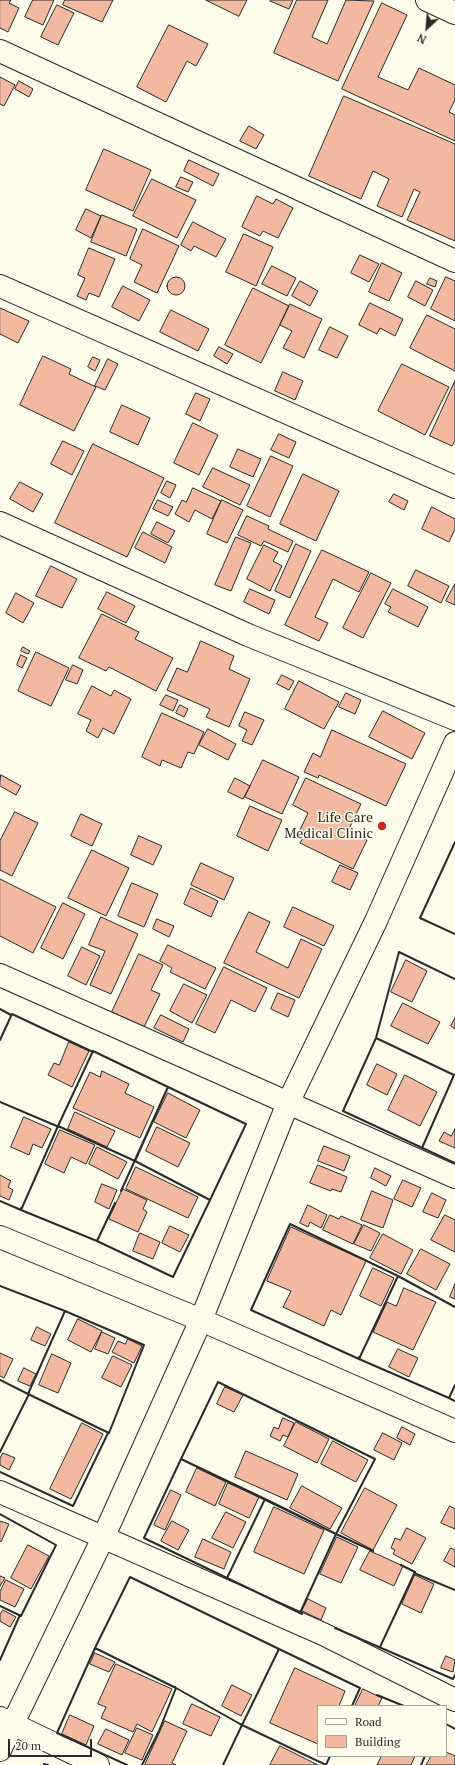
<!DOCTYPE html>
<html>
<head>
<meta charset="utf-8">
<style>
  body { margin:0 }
  #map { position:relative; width:455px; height:1765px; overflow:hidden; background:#fdfbea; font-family:"PT Serif",serif }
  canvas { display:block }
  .legend { position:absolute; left:317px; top:1705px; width:130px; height:52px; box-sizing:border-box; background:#fdfbea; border:1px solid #a9a89e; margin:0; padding:5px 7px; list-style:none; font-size:12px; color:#2b2b2b }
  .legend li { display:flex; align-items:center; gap:8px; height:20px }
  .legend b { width:20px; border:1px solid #a9a89e }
  .north { position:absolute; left:407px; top:8px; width:40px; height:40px; -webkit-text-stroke:3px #fdfbea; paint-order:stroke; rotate:206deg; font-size:11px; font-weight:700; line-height:16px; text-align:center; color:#2b2b2b }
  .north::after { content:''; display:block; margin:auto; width:14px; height:18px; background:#2b2b2b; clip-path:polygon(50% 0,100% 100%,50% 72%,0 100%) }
  .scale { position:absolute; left:8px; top:1739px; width:84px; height:18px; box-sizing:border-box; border:2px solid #2b2b2b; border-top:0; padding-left:5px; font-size:12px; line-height:14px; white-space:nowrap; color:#2b2b2b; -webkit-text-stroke:3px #fdfbea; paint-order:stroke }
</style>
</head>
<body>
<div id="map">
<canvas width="455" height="1765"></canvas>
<ul class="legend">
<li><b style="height:5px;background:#fdfbea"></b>Road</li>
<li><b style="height:11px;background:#f2b8a0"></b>Building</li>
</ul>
<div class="north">N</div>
<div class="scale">20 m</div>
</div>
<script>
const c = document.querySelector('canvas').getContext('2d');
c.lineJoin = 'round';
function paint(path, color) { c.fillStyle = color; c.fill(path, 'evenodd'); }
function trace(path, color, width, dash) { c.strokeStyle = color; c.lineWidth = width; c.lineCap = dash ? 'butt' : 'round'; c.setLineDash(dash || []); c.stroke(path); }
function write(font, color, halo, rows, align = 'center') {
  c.font = font + ' "PT Serif",serif'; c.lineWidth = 3; c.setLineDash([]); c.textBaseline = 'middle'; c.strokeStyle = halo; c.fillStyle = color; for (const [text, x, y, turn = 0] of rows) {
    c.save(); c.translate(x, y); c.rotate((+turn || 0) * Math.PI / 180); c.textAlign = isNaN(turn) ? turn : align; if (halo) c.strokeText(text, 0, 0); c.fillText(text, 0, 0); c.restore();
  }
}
const building = new Path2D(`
  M0 0H11L9 3 19 8 8 32 0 28Z
  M33 0H54L43 25 25 17Z
  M65 0H113L102 22 63 5Z
  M206 0H247L239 16Z
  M271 0H293L289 9 270 1Z
  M297 0H328L312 37 327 44 346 0 374 1 338 81 274 53Z
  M382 3 407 15 378 77 408 90 419 68 455 85V100L449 112 455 115V141L342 89Z
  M57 5 74 13 58 45 41 37Z
  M169 25 208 44 196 66 187 61 166 102 137 87Z
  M0 77 15 85 4 106 0 104Z
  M19 81 33 89 29 97 15 89Z
  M344 96 455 144V241L407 220 420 192 414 189 402 217 377 206 389 179 373 171 361 199 309 176Z
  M249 126 264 135 256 149 240 141Z
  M104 149 151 170 133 211 86 190Z
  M189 160 219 174 213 186 184 171Z
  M181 177 193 182 188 192 176 187Z
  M152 179 196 200 177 238 133 216Z
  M257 196 273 204 276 199 293 208 278 238 263 231 260 236 242 227Z
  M86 209 101 216 91 238 76 230Z
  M102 215 137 229 126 256 91 242Z
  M193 222 226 239 216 257 194 246 191 251 181 245Z
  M143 229 179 246 157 293 134 282 142 265 130 259Z
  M244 234 273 247 256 286 226 272Z
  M89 248 115 259 99 297 89 293 86 300 77 296 85 278 78 275Z
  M360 255 379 264 369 282 351 273Z
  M382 263 402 273 389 301 369 292Z
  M272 266 296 278 287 296 262 284Z
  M167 286a9 9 0 1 1 18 0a9 9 0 1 1-18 0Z
  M446 277 455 281V321L431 309Z
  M430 278 437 281 435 287 427 284Z
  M300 281 318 291 310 306 292 296Z
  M416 281 433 290 425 306 408 297Z
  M123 286 150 300 139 321 112 307Z
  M253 288 289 306 261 363 225 345Z
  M370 303 403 319 395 336 380 328 377 334 359 325Z
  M290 304 322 319 304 358 283 348 292 331 280 325Z
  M0 308 29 321 18 343 0 334Z
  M171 310 209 329 198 351 160 332Z
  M427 315 455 329V371L410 348Z
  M330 327 348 336 337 358 319 350Z
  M219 347 233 354 227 364 214 356Z
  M43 356 71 369 69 374 96 387 74 431 20 405Z
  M93 357 100 360 95 371 88 367Z
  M108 359 118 364 105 390 95 386Z
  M402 364 449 387 425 435 378 411Z
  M283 372 303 381 295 400 275 391Z
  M455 381V441L452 446 430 436Z
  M196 393 210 399 200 421 186 414Z
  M122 405 150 418 138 445 110 432Z
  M193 423 218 435 199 475 174 463Z
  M279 434 296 442 289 458 271 450Z
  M63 441 84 451 72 475 51 464Z
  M93 444 164 478 127 557 55 523Z
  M238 449 261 459 253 477 230 467Z
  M271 456 293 466 270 517 247 506Z
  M213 468 250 485 240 505 203 487Z
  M303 474 339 491 316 541 280 524Z
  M167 481 176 485 170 498 161 493Z
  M20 482 43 494 33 512 10 499Z
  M193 488 221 501 212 519 195 510 189 522 175 514 182 500 186 502Z
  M394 494 408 501 404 510 389 502Z
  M158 500 173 507 168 516 153 509Z
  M222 500 243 510 227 543 207 534Z
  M432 507 455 519V529L449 542 422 529Z
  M247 516 269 526 268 529 293 541 288 552 264 541 261 546 238 535Z
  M157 522 175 531 168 543 151 534Z
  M143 532 172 547 165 563 135 548Z
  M236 537 251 543 231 591 215 585Z
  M296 544 311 551 290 598 275 591Z
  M264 545 278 552 273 561 282 566 270 591 247 579Z
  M322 550 369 572 359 592 333 579 315 617 328 623 319 641 285 625Z
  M51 566 77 579 62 608 36 596Z
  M416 570 449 586 441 603 408 586Z
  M371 573 391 583 363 638 343 628Z
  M455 584V605L446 601Z
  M250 589 275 600 269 614 244 602Z
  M393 589 428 607 418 627 388 612 391 607 385 604Z
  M107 592 135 606 126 623 98 609Z
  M16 593 34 603 23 623 6 613Z
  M102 614 139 632 135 639 173 658 156 691 109 667 106 671 79 658Z
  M201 641 234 656 229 669 250 679 229 727 206 717 210 709 167 690 177 668 187 672Z
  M23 647 30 651 28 654 21 651Z
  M36 652 69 668 51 706 18 691Z
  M21 655 27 658 22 668 17 665Z
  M73 665 83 670 77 684 66 680Z
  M282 675 294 681 289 690 277 684Z
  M299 681 339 702 324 729 285 709Z
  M92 686 111 696 114 690 131 699 114 734 103 728 98 738 86 731 91 720 78 714Z
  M346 693 361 700 355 714 339 707Z
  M166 695 178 700 173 711 160 705Z
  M180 705 188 709 184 717 176 713Z
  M383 711 425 733 412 759 369 737Z
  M245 712 264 720 252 745 242 741 247 730 239 726Z
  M162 713 204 732 194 754 188 752 181 768 162 760 160 766 142 757Z
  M208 729 236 744 228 760 199 745Z
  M332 730 406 764 386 806 319 775 318 778 304 772 313 753 320 757Z
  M263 760 299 777 282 814 245 797Z
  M1 775 21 786 16 795 0 786Z
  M235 778 250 786 243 799 228 792Z
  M306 778 361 804 348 831 367 840 353 869 300 843 306 832 300 830 308 813 293 805Z
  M250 806 282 820 268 851 237 836Z
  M15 812 38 823 12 876 0 870V841Z
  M81 814 102 824 92 846 71 836Z
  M139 836 162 846 153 865 131 855Z
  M92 850 129 868 106 916 68 898Z
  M201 863 234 878 224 900 191 885Z
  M340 865 358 873 350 890 332 882Z
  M0 879 56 907 33 953 0 936Z
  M132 883 158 894 144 927 118 916Z
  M191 888 218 901 211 917 184 904Z
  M63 903 85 914 63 959 41 948Z
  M293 907 334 926 324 946 284 927Z
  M249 912 270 922 256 952 288 968 301 939 322 949 299 998 224 963Z
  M101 917 138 934 111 994 90 985 105 951 89 945Z
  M157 919 174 926 169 937 153 929Z
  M168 945 216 968 205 989 170 972 172 968 160 961Z
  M82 947 100 956 86 985 68 976Z
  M139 954 163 965 151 990 160 994 144 1027 112 1012Z
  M406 960 427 971 412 1002 391 992Z
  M224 967 267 988 255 1012 231 1000 215 1033 196 1024Z
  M184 984 207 995 192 1023 170 1011Z
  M278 993 295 1000 288 1017 271 1009Z
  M403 1003 440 1022 428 1044 391 1026Z
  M161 1015 189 1029 183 1042 154 1028Z
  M455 1018V1029L451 1026Z
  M69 1042 89 1051 72 1087 48 1075 54 1063 59 1065Z
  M377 1064 397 1074 387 1095 367 1085Z
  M102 1071 129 1084 125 1093 154 1107 140 1138 73 1108 90 1072 100 1077Z
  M405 1075 437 1092 420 1126 388 1110Z
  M168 1093 200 1110 186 1138 154 1122Z
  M75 1112 115 1131 107 1147 68 1129Z
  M24 1117 51 1129 42 1148 33 1144 29 1155 11 1147Z
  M157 1127 190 1143 178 1167 146 1151Z
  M455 1129V1148L439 1141 444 1132 451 1136Z
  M60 1130 95 1145 86 1164 71 1157 64 1173 45 1164Z
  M324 1146 350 1156 344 1171 318 1161Z
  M97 1147 127 1162 118 1179 89 1164Z
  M318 1165 347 1177 341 1192 332 1189 331 1191 310 1183Z
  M136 1167 198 1197 188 1218 126 1189Z
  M375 1168 391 1176 386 1186 371 1178Z
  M0 1175 11 1181 8 1187 13 1190 9 1200 0 1196Z
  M403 1180 421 1188 412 1207 394 1199Z
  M102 1184 117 1190 109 1209 95 1202Z
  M123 1189 147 1200 143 1209 147 1212 138 1232 109 1219Z
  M372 1191 393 1200 383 1228 361 1220Z
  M432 1193 446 1200 438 1218 423 1212Z
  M308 1205 327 1215 321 1228 310 1222 308 1227 300 1223Z
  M330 1215 339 1219 341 1216 362 1225 353 1244 323 1230Z
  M445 1215 455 1220V1252L431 1240Z
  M364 1225 380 1233 371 1251 354 1244Z
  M170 1226 189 1235 180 1252 162 1243Z
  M291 1227 366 1261 341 1315 331 1310 324 1326 283 1307 291 1291 267 1281Z
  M140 1233 160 1242 153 1259 133 1251Z
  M383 1234 413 1250 401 1274 370 1258Z
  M421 1249 450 1264 436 1290 407 1274Z
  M373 1268 394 1278 381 1306 360 1296Z
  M455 1284V1299L450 1297Z
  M404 1288 436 1302 413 1350 373 1332 387 1302 396 1306Z
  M78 1319 102 1331 91 1352 68 1340Z
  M37 1327 51 1334 45 1346 31 1340Z
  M102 1332 115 1338 108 1354 95 1349Z
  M128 1339 142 1346 134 1363 112 1352 118 1341 125 1344Z
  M398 1349 418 1358 409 1377 389 1367Z
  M0 1353 13 1359 4 1378 0 1376Z
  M52 1354 71 1363 58 1393 39 1385Z
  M113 1356 132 1365 121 1387 102 1378Z
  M24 1368 36 1374 30 1386 18 1381Z
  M225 1387 243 1395 234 1412 217 1404Z
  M283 1418 294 1423 288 1437 283 1435 280 1441 270 1436 274 1427 278 1429Z
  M296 1422 329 1439 317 1463 284 1446Z
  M82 1423 103 1434 71 1499 50 1489Z
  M402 1427 415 1434 410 1445 397 1438Z
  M383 1433 402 1443 394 1460 374 1450Z
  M333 1441 368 1460 356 1482 321 1464Z
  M246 1451 298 1474 287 1500 235 1477Z
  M3 1453 15 1458 9 1470 0 1465V1459Z
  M197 1468 226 1482 215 1506 186 1492Z
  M228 1483 259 1497 249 1518 219 1504Z
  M302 1486 342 1508 330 1529 290 1508Z
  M365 1488 397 1505 373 1550 341 1533Z
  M171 1490 181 1495 165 1530 154 1525Z
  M450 1506 455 1509V1529L441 1523Z
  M274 1507 324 1530 304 1574 254 1552Z
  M226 1512 246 1522 233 1548 212 1538Z
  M0 1521 9 1524 1 1542 0 1541Z
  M172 1521 189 1530 178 1550 161 1541Z
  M407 1528 426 1538 412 1564 393 1554 395 1550 391 1548 395 1538 400 1540Z
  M337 1537 358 1547 341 1583 320 1574Z
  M203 1539 231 1552 224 1569 195 1557Z
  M28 1545 49 1556 31 1589 11 1578Z
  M451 1548 455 1550V1567L444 1561Z
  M370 1551 403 1566 394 1586 360 1570Z
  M415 1575 434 1584 421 1613 402 1604Z
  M0 1576 5 1578 0 1586Z
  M6 1580 24 1589 15 1607 0 1600V1592Z
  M308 1599 326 1608 321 1620 302 1611Z
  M3 1610 16 1617 10 1627 0 1621V1615Z
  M95 1653 115 1662 109 1672 90 1664Z
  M446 1656 455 1660 453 1672 441 1668Z
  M116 1664 172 1689 152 1732 137 1724 133 1732 101 1718 106 1707 98 1704Z
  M295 1668 345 1691 339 1706H318V1744L270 1723Z
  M232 1685 252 1695 241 1716 222 1706Z
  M363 1689 382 1698 378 1706H355Z
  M192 1704 220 1717 211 1736 183 1724Z
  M70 1715 94 1726 86 1745 62 1734Z
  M165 1721 187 1731 172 1763 176 1765H145Z
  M137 1728 153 1735 142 1760 125 1753Z
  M106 1729 129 1740 122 1755 98 1744Z
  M280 1746 318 1765H270Z
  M446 1752 455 1756V1765H426L431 1756H446Z
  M378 1756H415L411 1765H377L381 1757Z`);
paint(building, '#f2b8a0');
trace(building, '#2b2b2b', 1);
const minor = new Path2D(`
  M427 0 455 13
  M0 51 455 261
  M0 286 455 487
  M0 523 248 635 455 719
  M0 975 455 1177
  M0 1237 201 1320 455 1431
  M0 1492 323 1634 455 1700
  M0 1718 98 1765
  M0 1750 103 1538 201 1320 288 1103 376 921 455 743`);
trace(minor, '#2b2b2b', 24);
trace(minor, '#fdfbea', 22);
trace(new Path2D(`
  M455 842 420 918 455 934
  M0 1009 11 1015
  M376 1038 399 952 455 979
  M0 1040 12 1014 93 1052
  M168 1087 246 1124 210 1200 135 1161Z
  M0 1102 59 1127
  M58 1126 21 1210 97 1241
  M422 1148 454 1075 376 1038 343 1111 455 1163
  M121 1191 168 1087 93 1051 58 1126 135 1161
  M0 1201 21 1210V1208
  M115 1203 97 1241 173 1277 210 1200 135 1161
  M290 1224 398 1276 359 1359 251 1310Z
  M398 1276 455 1307
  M0 1286 65 1311
  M65 1311 144 1345 109 1433 28 1394Z
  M359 1357V1359L449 1398 455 1385
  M0 1380 28 1394 29 1392
  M218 1382 375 1459 336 1534 181 1459Z
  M449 1398 455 1401
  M0 1452 29 1394
  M181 1459 265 1499 227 1578 144 1538Z
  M0 1472 73 1506 108 1433
  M265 1499 336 1534 300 1613 227 1578Z
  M0 1514 56 1545 21 1616 0 1606
  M414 1573 455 1590
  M130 1577 279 1649 242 1725 176 1688 95 1648Z
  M302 1614 300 1613 336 1534 373 1551
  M335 1628 453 1679 455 1675
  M380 1647 415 1572 401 1565
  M96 1649 95 1648 57 1733 127 1765
  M278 1650 279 1649 360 1688 352 1706
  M0 1660 20 1615
  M377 1695 404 1706
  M242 1724V1725L326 1765 330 1756
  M446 1724 455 1729
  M44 1765V1764L48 1765
  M142 1765 159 1731 176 1688 175 1687
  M223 1765 242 1725 240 1724
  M421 1765 425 1756`), '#2b2b2b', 2);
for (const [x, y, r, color] of [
  [382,826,5,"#c62828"]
]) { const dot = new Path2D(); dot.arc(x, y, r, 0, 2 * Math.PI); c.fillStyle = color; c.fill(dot); trace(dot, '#fdfbea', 1.5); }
write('14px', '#2b2b2b', '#fdfbea', [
  ["Life Care",373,818],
  ["Medical Clinic",373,834]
], 'right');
</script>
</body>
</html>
